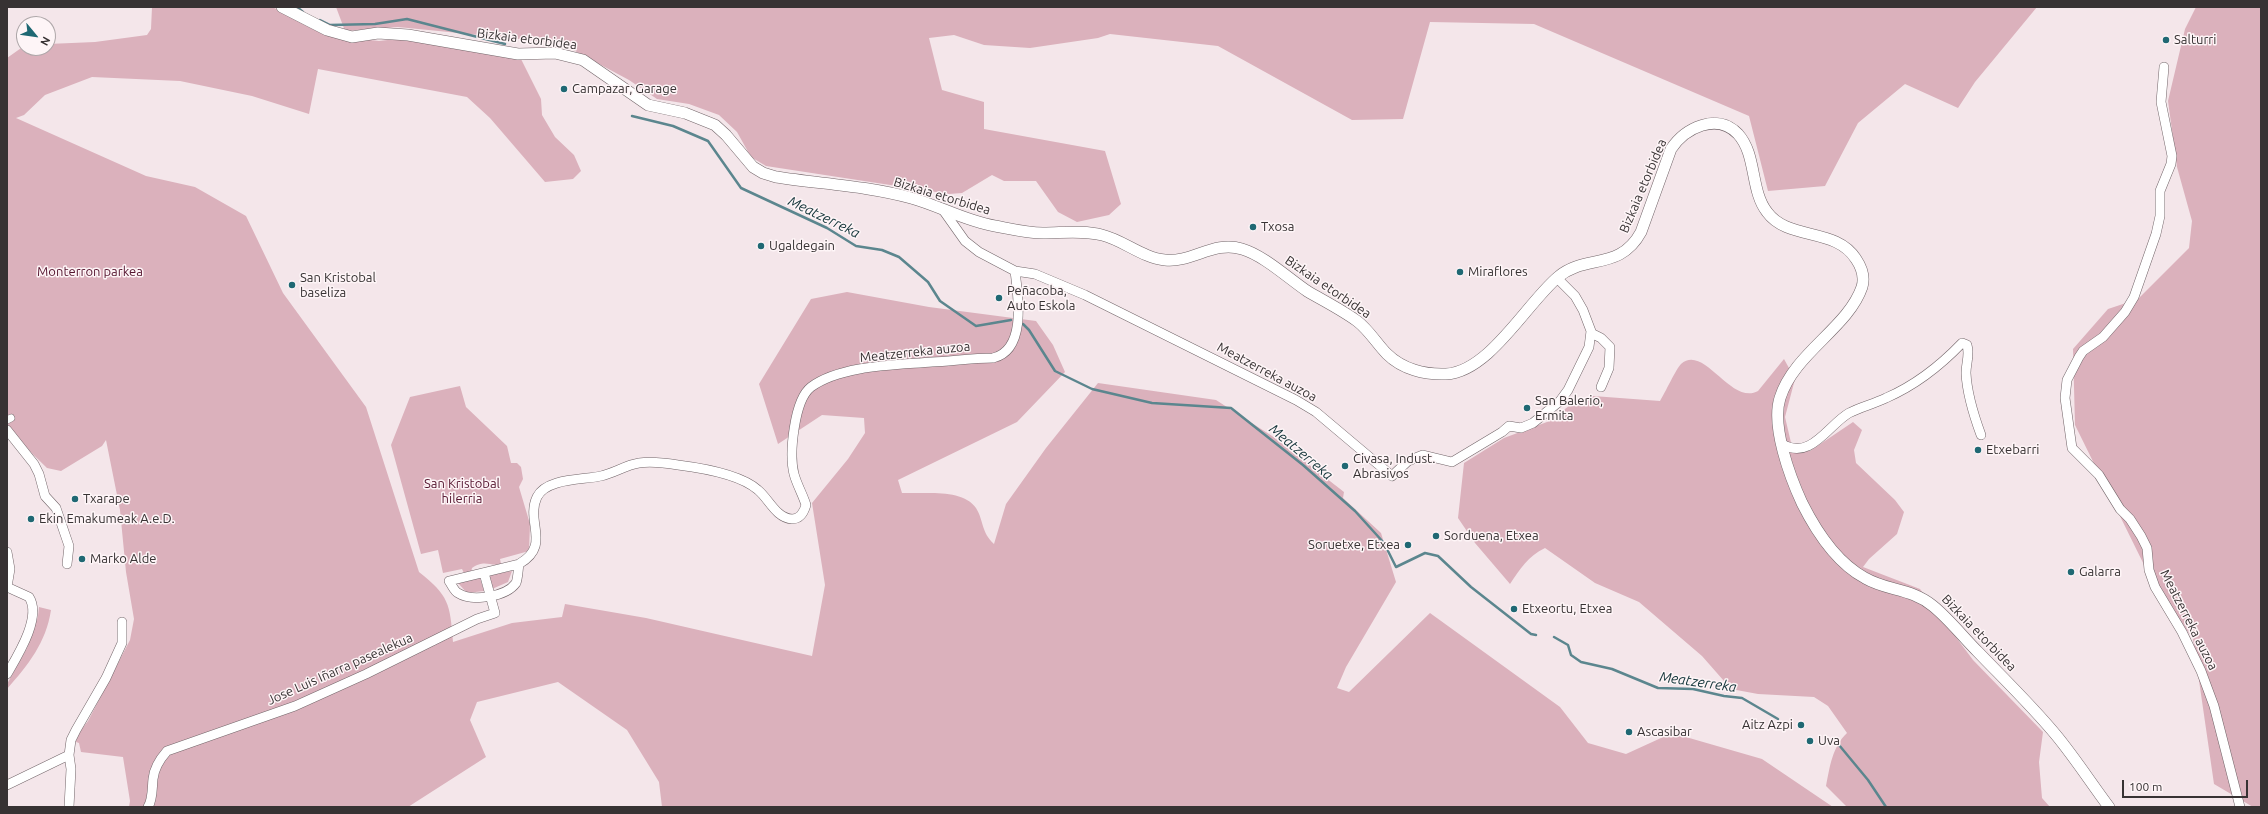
<!DOCTYPE html>
<html>
<head>
<meta charset="utf-8">
<style>
  body { margin:0 }
  #map { position:relative; width:2268px; height:814px; overflow:hidden; background:#f4e6ea; font-family:Ubuntu,sans-serif }
  canvas { display:block }
  .frame { position:absolute; inset:0; border:8px solid #373233; pointer-events:none }
  .north { position:absolute; left:16px; top:16px; width:40px; height:40px; box-sizing:border-box; background:#fef5f7; border:1px solid #aea7a9; border-radius:50%; rotate:119deg; font-size:11px; font-weight:700; line-height:16px; text-align:center; color:#373233 }
  .north::after { content:''; display:block; margin:auto; width:14px; height:18px; background:#1f6873; clip-path:polygon(50% 0,100% 100%,50% 72%,0 100%) }
  .scale { position:absolute; left:2122px; top:780px; width:126px; height:18px; box-sizing:border-box; border:2px solid #373233; border-top:0; padding-left:5px; font-size:12px; line-height:14px; white-space:nowrap; color:#373233; -webkit-text-stroke:3px #fef5f7; paint-order:stroke }
</style>
</head>
<body>
<div id="map">
<canvas width="2268" height="814"></canvas>
<div class="frame"></div>
<div class="north">N</div>
<div class="scale">100 m</div>
</div>
<script>
const c = document.querySelector('canvas').getContext('2d');
c.lineJoin = 'round';
function paint(path, color) { c.fillStyle = color; c.fill(path, 'evenodd'); }
function trace(path, color, width, dash) { c.strokeStyle = color; c.lineWidth = width; c.lineCap = dash ? 'butt' : 'round'; c.setLineDash(dash || []); c.stroke(path); }
function write(font, color, halo, rows, align = 'center') {
  c.font = font + ' Ubuntu,sans-serif'; c.lineWidth = 3; c.setLineDash([]); c.textBaseline = 'middle'; c.strokeStyle = halo; c.fillStyle = color; for (const [text, x, y, turn = 0] of rows) {
    c.save(); c.translate(x, y); c.rotate((+turn || 0) * Math.PI / 180); c.textAlign = isNaN(turn) ? turn : align; if (halo) c.strokeText(text, 0, 0); c.fillText(text, 0, 0); c.restore();
  }
}
paint(new Path2D(`
  M152 7H272L337 36 379 41 405 38 450 48 521 59 541 99 542 115 555 137 574 155 581 171 573 179 545 182 490 118 467 97 318 69 309 114 252 96 180 81 92 77 45 95 24 115 16 118 146 176 195 187 246 216 283 293 366 407 419 572C449 596 450 603 453 642L512 623 562 617 565 604 646 618 812 656 825 585 812 503 848 459 865 433 864 418 822 415 778 444 759 384 811 299 847 292 929 307 1036 321 1053 345 1065 372 1017 422 898 480 902 493C923 494 963 488 976 508 984 521 981 532 994 544L1006 504 1046 448 1098 383 1216 400 1272 436 1344 492 1343 498 1381 533 1396 582 1346 667 1337 688 1349 692 1430 613 1560 707 1588 743 1626 754 1672 733 1762 759 1833 807H662L659 782 627 730 558 682 477 702 470 720 486 757 408 807H129L130 801 123 757 81 752 79 743 76 742 77 735 88 721 130 640 134 619 126 572 120 510 106 440 102 446 61 471 47 468 7 429V58L24 46V48H48V44L95 42 147 35 151 29Z
  M336 7H2037L1975 82 1958 108 1905 84 1858 123 1825 186 1768 191 1749 116 1534 24 1430 22 1403 119 1352 120 1218 46 1110 34 1098 38 1030 48 984 45 954 35 929 38 942 90 984 102V129L1105 151 1121 204 1109 215 1077 222 1058 212 1036 181H1004L992 175 962 193 949 194 766 166 751 157 737 132 719 115 689 104 657 99 629 80 560 43 398 27 345 31Z
  M2196 7H2261V807H2253L2214 784 2193 639 2153 583 2075 425 2073 349 2108 309 2138 299 2189 248 2192 221 2177 167 2168 101 2185 29Z
  M1784 359 1795 379 1785 417 1792 447 1810 451 1853 422 1862 430 1854 450 1856 463 1895 500 1904 512 1897 534 1869 559 1863 567 1920 589 1973 660 2043 732 2039 762 2042 798 2050 807H1847L1826 786C1830 767 1832 747 1847 733L1828 706 1814 697 1758 694 1731 689 1702 656 1639 602 1595 583 1545 548C1528 556 1520 569 1510 584L1475 543 1458 518 1464 463 1504 438 1547 422 1576 401 1593 396 1660 401C1665 393 1676 369 1681 364 1704 343 1731 406 1758 391Z
  M460 386 466 407 507 446 511 463H517L521 467 523 479 519 487 530 524 529 551 500 559 501 564C490 567 485 559 472 568L471 572 464 573 462 569 443 573 438 550 421 554 391 445 410 397Z
  M512 571 508 582 492 589 489 575Z
  M480 578 484 591 467 593 458 583Z
  M39 607 51 610C46 643 28 665 7 689V684L27 648 38 616Z`), '#dbb1bc');
trace(new Path2D(`
  M297 7 303 12
  M320 20 330 25 375 24 407 19 505 44
  M632 116 673 126 708 141 741 188 827 228 856 246 882 250 899 257 928 282 940 301 976 326 1011 320
  M1023 324 1029 330 1055 371 1092 389 1152 403 1231 408 1303 465 1355 511 1384 543 1396 567 1425 553 1438 556 1471 587 1531 634 1536 635
  M1554 637 1568 645 1571 655 1581 662 1612 669 1658 688 1693 689 1724 696 1742 698 1778 719
  M1833 742 1839 745 1868 780 1886 807`), '#5b868e', 2.5);
const pedestrian = new Path2D(`
  M7 420 11 418`);
const minor = new Path2D(`
  M2164 67 2161 102 2172 156 2171 164 2160 191V216L2156 234 2134 297 2125 312 2103 337 2083 351 2079 357 2067 380 2065 398 2072 448 2099 475 2120 509 2130 519 2141 536 2147 548 2149 570 2155 587 2182 632 2201 671 2214 706 2240 807
  M943 210 965 241 979 252 1015 271 1035 274 1085 295 1296 400 1316 412 1392 476 1408 461 1423 455 1452 462 1502 432 1509 426 1521 428 1533 423 1560 401 1568 390 1589 347 1591 331 1583 310 1575 296 1557 278
  M1591 333 1601 338 1610 347 1609 368 1601 387
  M7 430 34 464 39 474 45 496 56 508 69 546 67 564
  M1782 444C1811 461 1828 425 1849 413 1860 407 1874 404 1886 398 1916 385 1939 367 1962 343L1967 345C1970 355 1966 363 1966 373 1967 394 1974 416 1981 435
  M7 552 10 569 7 587
  M519 564C552 545 525 522 537 497 546 478 584 480 601 476 614 473 626 465 639 463 651 461 666 463 678 465 702 468 740 474 758 490 769 499 776 518 792 519 800 519 804 512 806 505 803 495 797 485 794 474 789 454 794 400 811 387 841 365 897 365 932 362 952 361 973 358 993 358 1027 350 1018 296 1015 271
  M519 564C518 570 518 578 516 583 506 597 472 602 458 593 454 591 452 585 449 581Z
  M7 587 29 597C42 617 18 655 7 674
  M69 755 71 740 76 730 106 678 122 643V622
  M7 785 69 755 71 769 69 807
  M148 807C153 799 152 788 153 779 154 768 160 759 167 751L295 706 366 674 477 619 495 613 484 573`);
const tertiary = new Path2D(`
  M282 7 327 30 352 37 378 33 408 35 518 54 555 53 583 60 648 105 685 113 715 125 726 135 753 167 763 173 776 177C821 184 868 186 911 198 940 206 965 221 995 226 1011 229 1027 233 1043 233 1063 233 1083 230 1102 235 1123 240 1143 258 1165 260 1192 263 1214 240 1242 249 1263 255 1288 278 1307 291 1324 301 1342 310 1357 321 1369 330 1377 344 1387 354 1402 369 1425 375 1446 374 1489 372 1527 303 1558 277 1585 254 1620 271 1641 232L1671 149C1685 128 1717 112 1738 134 1757 155 1750 190 1767 212 1788 241 1836 227 1856 259 1862 268 1865 277 1862 287 1848 328 1794 353 1780 398 1771 426 1790 477 1802 503 1816 531 1837 563 1865 578 1887 591 1911 588 1933 606 1949 619 1963 637 1978 652 2004 679 2032 706 2056 735 2075 758 2091 783 2109 807`);
trace(pedestrian, '#726569', 8);
trace(minor, '#726569', 10);
trace(tertiary, '#726569', 12);
trace(pedestrian, '#fff', 7);
trace(minor, '#fff', 9);
trace(tertiary, '#fff', 11);
for (const [x, y, r, color] of [
  [2166,40,4,"#1f6873"],
  [564,89,4,"#1f6873"],
  [1253,227,4,"#1f6873"],
  [761,246,4,"#1f6873"],
  [1460,272,4,"#1f6873"],
  [292,285,4,"#1f6873"],
  [999,298,4,"#1f6873"],
  [1527,408,4,"#1f6873"],
  [1978,450,4,"#1f6873"],
  [1345,466,4,"#1f6873"],
  [75,499,4,"#1f6873"],
  [31,519,4,"#1f6873"],
  [1436,536,4,"#1f6873"],
  [1408,545,4,"#1f6873"],
  [82,559,4,"#1f6873"],
  [2071,572,4,"#1f6873"],
  [1514,609,4,"#1f6873"],
  [1801,725,4,"#1f6873"],
  [1629,732,4,"#1f6873"],
  [1810,741,4,"#1f6873"]
]) { const dot = new Path2D(); dot.arc(x, y, r, 0, 2 * Math.PI); c.fillStyle = color; c.fill(dot); trace(dot, '#fef5f7', 1.5); }
write('13px', '#373233', '#fef5f7', [
  ["Bizkaia etorbidea",527,39,7],
  ["Bizkaia etorbidea",1643,186,-67],
  ["Bizkaia etorbidea",942,196,17],
  ["Bizkaia etorbidea",1328,287,34],
  ["Meatzerreka auzoa",915,352,-6],
  ["Meatzerreka auzoa",1267,372,28],
  ["Meatzerreka auzoa",2189,620,63],
  ["Bizkaia etorbidea",1979,633,46],
  ["Jose Luis Iñarra pasealekua",340,669,-24]
]);
write('13px', '#373233', '#fef5f7', [
  ["Salturri",2174,40],
  ["Campazar, Garage",572,89],
  ["Txosa",1261,227],
  ["Ugaldegain",769,246],
  ["Miraflores",1468,272],
  ["San Kristobal",300,278],
  ["baseliza",300,293],
  ["Peñacoba,",1007,291],
  ["Auto Eskola",1007,306],
  ["San Balerio,",1535,401],
  ["Ermita",1535,416],
  ["Etxebarri",1986,450],
  ["Civasa, Indust.",1353,459],
  ["Abrasivos",1353,474],
  ["Txarape",83,499],
  ["Ekin Emakumeak A.e.D.",39,519],
  ["Sorduena, Etxea",1444,536],
  ["Soruetxe, Etxea",1400,545,"right"],
  ["Marko Alde",90,559],
  ["Galarra",2079,572],
  ["Etxeortu, Etxea",1522,609],
  ["Aitz Azpi",1793,725,"right"],
  ["Ascasibar",1637,732],
  ["Uva",1818,741]
], 'left');
write('13px', '#55152f', '#fef5f7', [
  ["Monterron parkea",90,272],
  ["San Kristobal",462,484],
  ["hilerria",462,499]
]);
write('italic 14px', '#133439', '#fef5f7', [
  ["Meatzerreka",824,217,26],
  ["Meatzerreka",1301,452,40],
  ["Meatzerreka",1698,682,8]
]);
</script>
</body>
</html>
